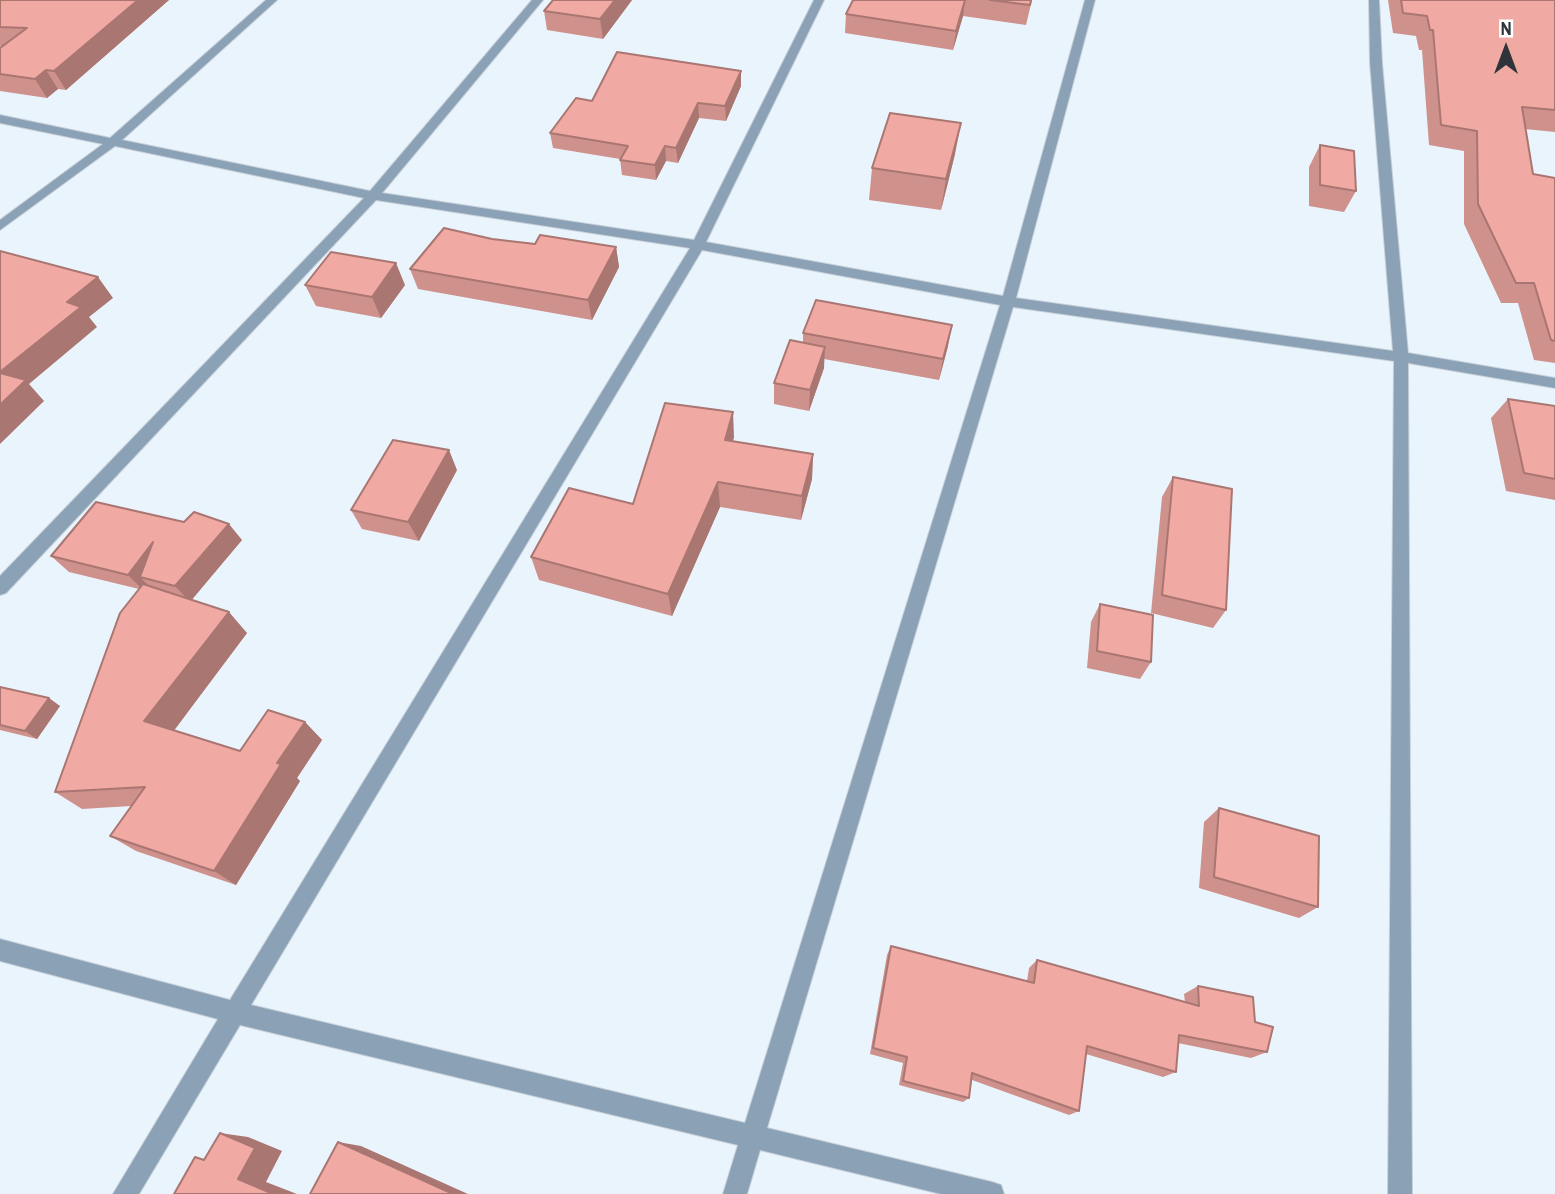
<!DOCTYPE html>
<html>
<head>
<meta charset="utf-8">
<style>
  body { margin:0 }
  #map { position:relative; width:1555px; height:1194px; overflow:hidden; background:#eaf4fd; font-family:"Archivo Narrow",sans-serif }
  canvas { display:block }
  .north { position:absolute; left:1471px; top:14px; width:70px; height:70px; -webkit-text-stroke:5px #fff; paint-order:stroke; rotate:0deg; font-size:19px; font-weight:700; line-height:28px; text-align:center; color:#2e343a }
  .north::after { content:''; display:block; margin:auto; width:24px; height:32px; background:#2e343a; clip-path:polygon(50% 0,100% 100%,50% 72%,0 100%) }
</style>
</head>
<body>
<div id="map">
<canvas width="1555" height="1194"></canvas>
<div class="north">N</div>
</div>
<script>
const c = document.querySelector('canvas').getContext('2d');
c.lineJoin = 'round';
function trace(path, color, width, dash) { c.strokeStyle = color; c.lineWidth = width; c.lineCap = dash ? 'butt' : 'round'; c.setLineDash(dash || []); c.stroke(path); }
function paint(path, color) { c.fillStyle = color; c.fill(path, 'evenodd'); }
const minor = new Path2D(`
  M266 0H277L122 140 370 191 532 0H543L382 193 694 240 814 0H824L706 242 1003 296 1085 0H1095L1016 298 1393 351 1370 63 1369 0H1379L1382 63 1408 353 1555 378V388L1408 363 1412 1194H1388L1394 361 1013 307 767 1128 992 1182 1001 1185 1004 1194H941L760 1150 747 1194H723L738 1145 240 1025 139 1194H113L218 1019 0 961V939L230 1000 690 248 376 200 6 593 0 595V576L364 198 115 146 0 230V220L103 144 0 123V115L110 138ZM702 250 1000 305 745 1123 251 1005Z`);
trace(minor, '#c8d1da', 2);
paint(minor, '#8ba1b5');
paint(new Path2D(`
  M0 0H169L66 90 58 89 47 98 0 91V48L3 46H0Z
  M553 0H632L603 39 547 30 544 11Z
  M853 0H1032L1026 25 963 16 953 50 845 33 846 14Z
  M1388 0H1555V132L1525 129 1533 174 1555 178V363L1534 360 1518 303H1501L1464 224V151L1429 145 1422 50H1419L1416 36 1393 33Z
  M741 71V86L726 121 699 118 678 163 666 161 656 180 622 175 620 159 553 148 550 133 592 101Z
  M1320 145 1356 191 1344 212 1309 206V167Z
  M955 154 941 210 869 200 872 168Z
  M492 239 535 244 616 247 619 267 592 320 418 289 410 269Z
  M305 285H405L381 318 316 306Z
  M803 333 948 346 939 380 824 359V368L809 411 774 404V383L803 343Z
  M1508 399 1555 406V500L1506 491 1491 418Z
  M734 437 733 441 813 454 812 479 801 520 720 507 672 616 539 580 531 557 633 504Z
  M457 470 419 541 362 529 351 510Z
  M1173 477 1226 610 1213 628 1151 613 1162 497Z
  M242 540 191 600 247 633 173 731 240 751 305 722 322 740 297 778 300 781 236 885 136 851 110 836 131 806 82 809 55 792 139 589 69 572 51 556Z
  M1100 604 1151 662 1140 679 1087 668 1091 622Z
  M0 687 60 706 37 739 0 730Z
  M1219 808 1318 907 1299 918 1199 888 1204 822Z
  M891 946 1027 981 1029 968 1037 960 1185 1002 1184 994 1198 986 1255 1022 1267 1052 1251 1058 1178 1043 1176 1072 1163 1077 1086 1054 1079 1111 1069 1115 972 1080 969 1098 963 1102 899 1085 903 1063 870 1054 887 955Z`), '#cf918c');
paint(new Path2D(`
  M138 0H169L66 90 54 71Z
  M615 0H632L603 39 600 19Z
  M965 0 963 16 953 50 956 31Z
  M46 70 58 89 47 98 35 79Z
  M741 71V86L726 121 725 106Z
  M698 103 699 118 678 163 676 148Z
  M961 123 955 154 941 210 946 179Z
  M665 146 666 161 656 180 655 165Z
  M616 247 619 267 592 320 588 300Z
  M396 263 405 285 381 318 372 297Z
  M98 277 113 298 89 317 97 327 29 384 44 401 0 444V372L67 302Z
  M952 325 948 346 939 380 943 359Z
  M825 347 824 368 809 411 810 390Z
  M733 412 734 437 726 465 725 440Z
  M449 450 457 470 419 541 408 522Z
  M813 454 812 479 801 520 802 496Z
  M718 482 720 507 672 616 668 594Z
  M229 524 242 540 190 602 175 586Z
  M153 542 140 577 148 585 144 591 128 575Z
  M229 612 247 633 167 740 144 721Z
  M49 698 60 706 37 739 25 731Z
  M305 722 322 740 297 778 300 781 236 885 214 871 277 763Z
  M220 1133 248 1137 282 1151 266 1182 297 1194H273L238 1179Z
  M338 1142 361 1146 468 1194H450Z`), '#a97672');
const building = new Path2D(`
  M0 0H138L54 71 46 70 35 79 0 74V48L27 28 0 27Z
  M553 0H615L600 19 544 11Z
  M853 0H965L956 31 846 14Z
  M990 0H1031L1030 5Z
  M1401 0H1555V110L1522 107 1533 174 1555 178V341L1551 340 1534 283H1516L1478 204 1477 131 1441 125 1433 30H1430L1427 16 1403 13Z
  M617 52 741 71 725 106 698 103 676 148 665 146 655 165 620 160 628 146 550 133 576 98 592 101Z
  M890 113 961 123 946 179 872 168Z
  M1320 145 1354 151 1356 191 1320 185Z
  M444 228 492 239 535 244 540 235 616 247 588 300 410 269Z
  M0 251 98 277 67 302 81 307 0 372Z
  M331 252 396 263 372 297 305 285Z
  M816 300 952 325 943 359 803 333Z
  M790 340 825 347 810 390 774 383Z
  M0 373 26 380 0 405Z
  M1508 399 1555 406V479L1524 473Z
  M665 403 733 412 725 440 813 454 802 496 718 482 668 594 531 557 569 488 633 504Z
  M393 440 449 450 408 522 351 510Z
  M1173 477 1232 489 1226 610 1162 595Z
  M96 502 184 522 194 512 229 524 175 586 140 577 153 542 128 575 51 556Z
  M143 584 229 612 144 721 240 751 268 710 305 722 277 763 281 764 214 871 110 836 145 787 55 792 120 613Z
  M1100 604 1153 615 1151 662 1097 651Z
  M0 687 49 698 25 731 0 725Z
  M1219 808 1319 836 1318 907 1214 877Z
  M891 946 1034 983 1037 960 1199 1006 1198 986 1253 997 1255 1022 1273 1027 1267 1052 1179 1035 1176 1072 1087 1046 1079 1111 972 1073 969 1098 903 1081 907 1057 873 1048Z
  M220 1133 255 1148 238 1179 273 1194H174L195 1157 204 1160Z
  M338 1142 451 1193 450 1194H310Z`);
paint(building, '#f1a9a3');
trace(building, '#a97672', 2);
</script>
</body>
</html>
